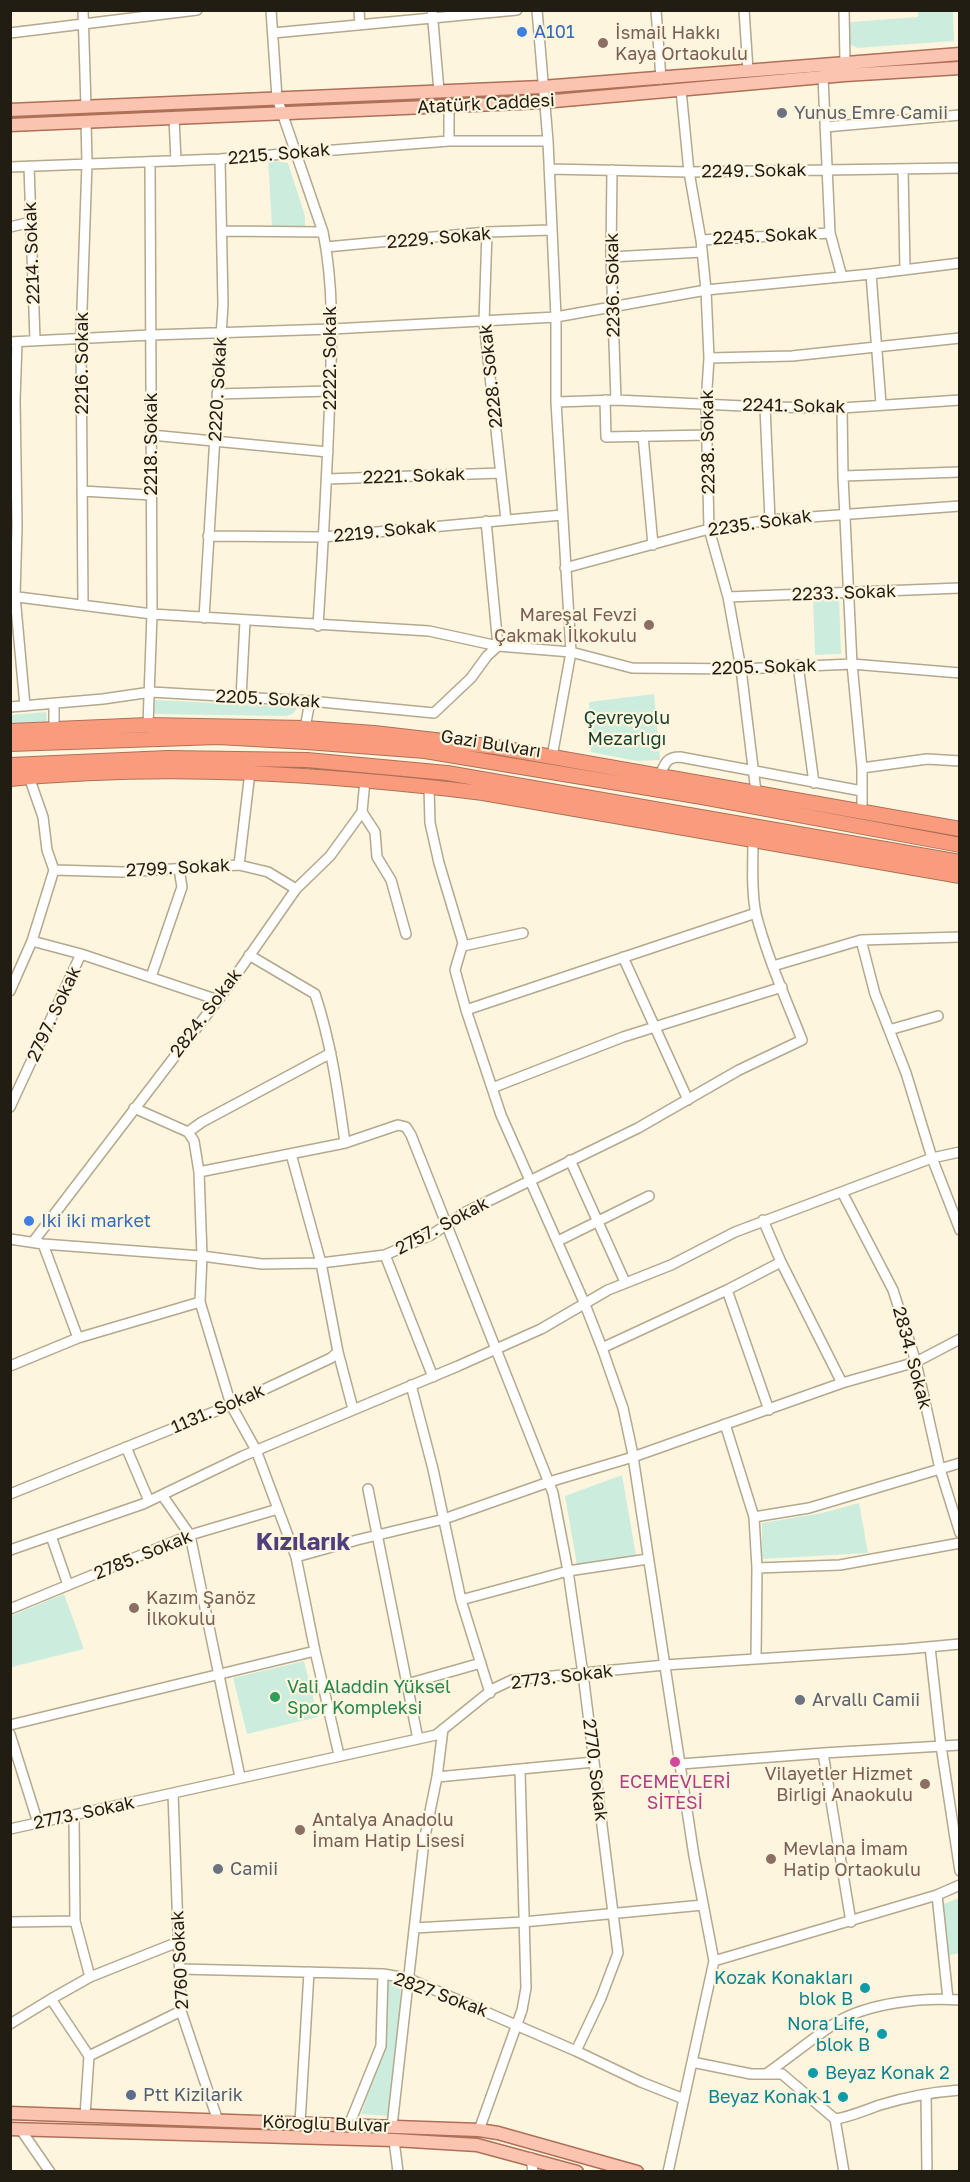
<!DOCTYPE html>
<html>
<head>
<meta charset="utf-8">
<style>
  body { margin:0 }
  #map { position:relative; width:970px; height:2182px; overflow:hidden; background:#fef5de; font-family:"Golos Text",sans-serif }
  canvas { display:block }
  .frame { position:absolute; inset:0; border:12px solid #221d13; pointer-events:none }
</style>
</head>
<body>
<div id="map">
<canvas width="970" height="2182"></canvas>
<div class="frame"></div>
</div>
<script>
const c = document.querySelector('canvas').getContext('2d');
c.lineJoin = 'round';
function paint(path, color) { c.fillStyle = color; c.fill(path, 'evenodd'); }
function trace(path, color, width, dash) { c.strokeStyle = color; c.lineWidth = width; c.lineCap = dash ? 'butt' : 'round'; c.setLineDash(dash || []); c.stroke(path); }
function write(font, color, halo, rows, align = 'center') {
  c.font = font + ' "Golos Text",sans-serif'; c.lineWidth = 4.5; c.setLineDash([]); c.textBaseline = 'middle'; c.strokeStyle = halo; c.fillStyle = color; for (const [text, x, y, turn = 0] of rows) {
    c.save(); c.translate(x, y); c.rotate((+turn || 0) * Math.PI / 180); c.textAlign = isNaN(turn) ? turn : align; if (halo) c.strokeText(text, 0, 0); c.fillText(text, 0, 0); c.restore();
  }
}
paint(new Path2D(`
  M918 11H953L954 41 857 48 850 44V22L918 17Z
  M268 160 288 163 305 216V226H272Z
  M839 599 841 654 815 655 813 600Z
  M654 694 660 760 637 761 591 752 589 702Z
  M155 700 298 707 293 714 286 716 154 714Z
  M46 712 47 721 11 724V715Z
  M622 1475 636 1555 577 1565 565 1496Z
  M859 1503 868 1553 762 1559V1523L822 1513Z
  M64 1594 84 1649 12 1667 11 1616Z
  M304 1661 318 1717 247 1734 233 1678Z
  M959 1898V1953L947 1956 942 1907 944 1904Z
  M386 1981 401 1983 399 2037 389 2116 361 2114 385 2047Z`), '#cceddd');
const minor = new Path2D(`
  M83 10 86 107
  M271 10 277 98 323 232C334 286 332 342 330 396 327 473 323 549 318 626
  M359 10 360 25
  M432 10 439 91
  M537 10 548 141 556 317V402L571 652 552 757
  M656 10 661 79
  M744 10 748 70
  M844 10 845 61
  M10 33 197 10
  M273 33 517 10
  M823 77 830 233 842 277
  M681 90 689 172 701 240 706 290 709 358 706 404 709 529 728 597 741 669 756 792
  M174 118 176 161
  M825 127 960 115
  M449 141V106
  M29 166 35 340
  M10 167 220 159 449 141H548
  M549 169 689 172 960 168
  M903 169 905 270
  M612 170 611 257 616 400
  M10 227 31 222
  M222 231 323 232
  M487 232 484 322 506 520
  M701 240 830 233
  M326 247 487 232 551 230
  M611 257 702 252
  M871 274 881 404
  M10 342 151 335 332 329 556 317 706 290 871 274 960 263
  M17 342 15 400 17 526 15 596 25 706
  M709 358 792 356 960 338
  M217 394 330 391
  M605 400 606 437 708 435
  M556 402 616 400 765 407 842 408 960 400
  M765 407 770 520
  M842 408 843 476 852 664 862 768V810
  M151 435 328 452
  M643 436 653 545
  M843 476 960 472
  M327 479 501 473
  M82 491 151 495
  M208 536 323 537 562 515
  M565 568 709 529 770 520 960 506
  M10 596 152 614 429 631 498 646 571 652 632 668 741 669 852 664 960 673
  M728 597 960 588
  M83 604 81 338 87 163 86 121
  M204 618 223 304 220 159
  M798 665 814 783
  M241 698 245 621
  M54 704V728
  M10 707 103 699 151 692 310 701 434 713 471 678 487 656 498 646 486 521
  M148 725 152 614 150 163
  M305 728 310 701
  M862 768 927 759 960 761
  M660 775C665 764 666 757 680 757L862 791
  M429 787 430 823 439 863 463 943 455 970 466 1010 501 1115 584 1302 602 1348 623 1408 632 1450 694 1856 714 1961 668 2172
  M362 812 375 832 377 857 391 880 406 934
  M239 865 250 772
  M54 870 123 872 239 865 268 872 296 889
  M861 940 875 994 906 1073 932 1158 960 1230
  M32 941 81 954 218 1000
  M463 946 523 933
  M249 955 315 994C331 1042 338 1092 345 1143
  M623 957 688 1100
  M773 966 861 940 960 937
  M151 977 182 887 179 869
  M10 991 32 941 54 870 47 850 43 817 29 777
  M466 1010 756 913
  M889 1030 938 1016
  M492 1088 623 1037 782 987
  M10 1107 81 954
  M134 1108 188 1132 194 1141 199 1172 202 1256 200 1302 231 1405 256 1450 296 1557 315 1651 339 1755
  M188 1132 202 1122 331 1053
  M570 1160 625 1282
  M199 1172 345 1143 398 1125 406 1127 411 1135 553 1493 568 1571 583 1674 618 1953 601 1998 576 2051
  M842 1192 893 1290 916 1362 940 1469 960 1533
  M763 1220 781 1262 842 1383
  M10 1239 43 1244 202 1256 262 1264 321 1263 385 1255 431 1235 466 1212 638 1128 739 1070 802 1040C786 999 767 957 756 914 751 890 753 864 753 840
  M558 1241 649 1196
  M33 1242 227 988 296 889 330 856 362 812 365 780
  M43 1244 78 1338
  M385 1255 433 1377
  M727 1290 769 1410
  M602 1348 727 1290 781 1262
  M338 1352 353 1409
  M10 1366 78 1338 200 1302
  M411 1385 433 1469 461 1600 490 1693
  M725 1424 754 1517 757 1568 756 1658
  M126 1447 149 1501
  M368 1489 418 1739
  M10 1494 231 1405 331 1358 338 1352 321 1263 291 1154
  M162 1495 190 1535 240 1777
  M754 1517 809 1508 960 1463
  M51 1536 68 1585
  M10 1550 143 1504 243 1456 458 1366 541 1329 608 1290 671 1265 735 1232 932 1158 960 1152
  M296 1557 357 1540 444 1519 549 1482 633 1457 842 1383 916 1362 960 1339
  M757 1568 840 1565 960 1543
  M461 1600 568 1571 648 1559
  M10 1609 190 1535 278 1509
  M930 1647 941 1746 960 1871
  M407 1684 481 1663
  M10 1725 315 1651
  M10 1734 38 1823
  M823 1753 851 1922
  M681 1764 823 1753 960 1745
  M437 1777 594 1762
  M173 1793 181 2011 218 2121
  M74 1816 75 1921 90 1977
  M10 1829 436 1735 493 1689 512 1680 665 1665 906 1649 960 1644
  M937 1895 948 1999
  M10 1922 75 1921
  M414 1928 523 1922 703 1905
  M714 1961 937 1895 960 1885
  M180 1969 383 1974 407 1978 576 2051 641 2082 684 2099
  M51 1999 89 2056
  M10 2024 51 1999 90 1977 178 1942
  M692 2062 751 2074H782L835 2119C851 2117 865 2110 880 2105 906 2097 933 2092 960 2090
  M766 2074C790 2057 813 2038 837 2022 869 2003 923 1997 960 2000
  M926 2094 927 2172
  M85 2116 89 2056 181 2011
  M835 2119 844 2172
  M300 2123 309 1972
  M349 2125 381 2046 383 1974
  M392 2126 424 1841 437 1777 443 1729
  M21 2130 50 2172
  M479 2130 522 2010 526 1988 520 1771
  M394 2140 398 2172
  M531 2158 533 2172`);
const major = new Path2D(`
  M10 110 542 87 960 54
  M10 125 543 102 845 75 960 68
  M10 2113 479 2130 498 2133 637 2172
  M10 2129 394 2140 477 2145 577 2172`);
const highway = new Path2D(`
  M10 731 148 725 305 728 374 733 496 747 960 829
  M10 744 218 737 306 742 425 751 702 797 960 845
  M10 765 168 758 307 760 447 773 960 862
  M10 779C168 763 325 774 483 793L960 876`);
trace(minor, '#b4a88d', 12);
trace(major, '#ae7058', 15);
trace(highway, '#ae7058', 16);
trace(minor, '#fff', 9);
trace(major, '#fbc4b1', 12);
trace(highway, '#f99c7d', 14);
for (const [x, y, r, color] of [
  [522,32,6,"#3f7fe0"],
  [603,43,6,"#8d6e63"],
  [782,113,6,"#6b7280"],
  [649,625,6,"#8d6e63"],
  [29,1221,6,"#3f7fe0"],
  [134,1608,6,"#8d6e63"],
  [275,1697,6,"#2e9e5b"],
  [800,1700,6,"#6b7280"],
  [675,1762,6,"#d1479c"],
  [925,1784,6,"#8d6e63"],
  [300,1830,6,"#8d6e63"],
  [771,1859,6,"#8d6e63"],
  [218,1869,6,"#6b7280"],
  [865,1988,6,"#0f9aa8"],
  [882,2034,6,"#0f9aa8"],
  [813,2073,6,"#0f9aa8"],
  [131,2095,6,"#5c6f8a"],
  [843,2097,6,"#0f9aa8"]
]) { const dot = new Path2D(); dot.arc(x, y, r, 0, 2 * Math.PI); c.fillStyle = color; c.fill(dot); trace(dot, '#fef5de', 2); }
write('18px', '#366cbe', '#fef5de', [
  ["A101",534,32],
  ["Iki iki market",41,1221]
], 'left');
write('18px', '#785e54', '#fef5de', [
  ["İsmail Hakkı",615,33],
  ["Kaya Ortaokulu",615,54],
  ["Mareşal Fevzi",637,615,"right"],
  ["Çakmak İlkokulu",637,636,"right"],
  ["Kazım Şanöz",146,1598],
  ["İlkokulu",146,1619],
  ["Vilayetler Hizmet",913,1774,"right"],
  ["Birliği Anaokulu",913,1795,"right"],
  ["Antalya Anadolu",312,1820],
  ["İmam Hatip Lisesi",312,1841],
  ["Mevlana İmam",783,1849],
  ["Hatip Ortaokulu",783,1870]
], 'left');
write('18px', '#221d13', '#fef5de', [
  ["Atatürk Caddesi",486,104,-3],
  ["2215. Sokak",279,154,-5],
  ["2249. Sokak",754,171,-1],
  ["2245. Sokak",765,236,-3],
  ["2229. Sokak",439,238,-5],
  ["2214. Sokak",32,253,-92],
  ["2236. Sokak",613,285,-91],
  ["2222. Sokak",330,358,-90],
  ["2216. Sokak",82,363,-90],
  ["2228. Sokak",491,376,-96],
  ["2220. Sokak",218,389,-87],
  ["2241. Sokak",794,406,1],
  ["2238. Sokak",708,442,-91],
  ["2218. Sokak",151,444,-90],
  ["2221. Sokak",414,476,-2],
  ["2235. Sokak",760,523,-8],
  ["2219. Sokak",385,531,-6],
  ["2233. Sokak",844,593,-2],
  ["2205. Sokak",764,667,-2],
  ["2205. Sokak",268,699,3],
  ["Gazi Bulvarı",491,744,9],
  ["2799. Sokak",178,868,-3],
  ["2824. Sokak",206,1013,-53],
  ["2797. Sokak",54,1014,-65],
  ["2757. Sokak",442,1226,-28],
  ["2834. Sokak",912,1358,75],
  ["1131. Sokak",218,1409,-23],
  ["2785. Sokak",143,1555,-22],
  ["2773. Sokak",562,1677,-7],
  ["2770. Sokak",595,1770,83],
  ["2773. Sokak",84,1813,-12],
  ["2760 Sokak",180,1960,-93],
  ["2827 Sokak",441,1995,20],
  ["Köroğlu Bulvar",326,2124,2]
]);
write('18px', '#5b616d', '#fef5de', [
  ["Yunus Emre Camii",794,113],
  ["Arvallı Camii",812,1700],
  ["Camii",230,1869]
], 'left');
write('18px', '#164130', '#fef5de', [
  ["Çevreyolu",627,718],
  ["Mezarlığı",627,739]
]);
write('18px', '#27864d', '#fef5de', [
  ["Vali Aladdin Yüksel",287,1687],
  ["Spor Kompleksi",287,1708]
], 'left');
write('18px', '#b23c85', '#fef5de', [
  ["ECEMEVLERİ",675,1782],
  ["SİTESİ",675,1803]
]);
write('18px', '#0d838f', '#fef5de', [
  ["Kozak Konakları",853,1978],
  ["blok B",853,1999],
  ["Nora Life,",870,2024],
  ["blok B",870,2045],
  ["Beyaz Konak 2",825,2073,"left"],
  ["Beyaz Konak 1",831,2097]
], 'right');
write('18px', '#4e5e75', '#fef5de', [
  ["Ptt Kizilarik",143,2095]
], 'left');
write('bold 24px', '#4f3f7c', '#fef5de', [
  ["Kızılarık",303,1542]
]);
</script>
</body>
</html>
